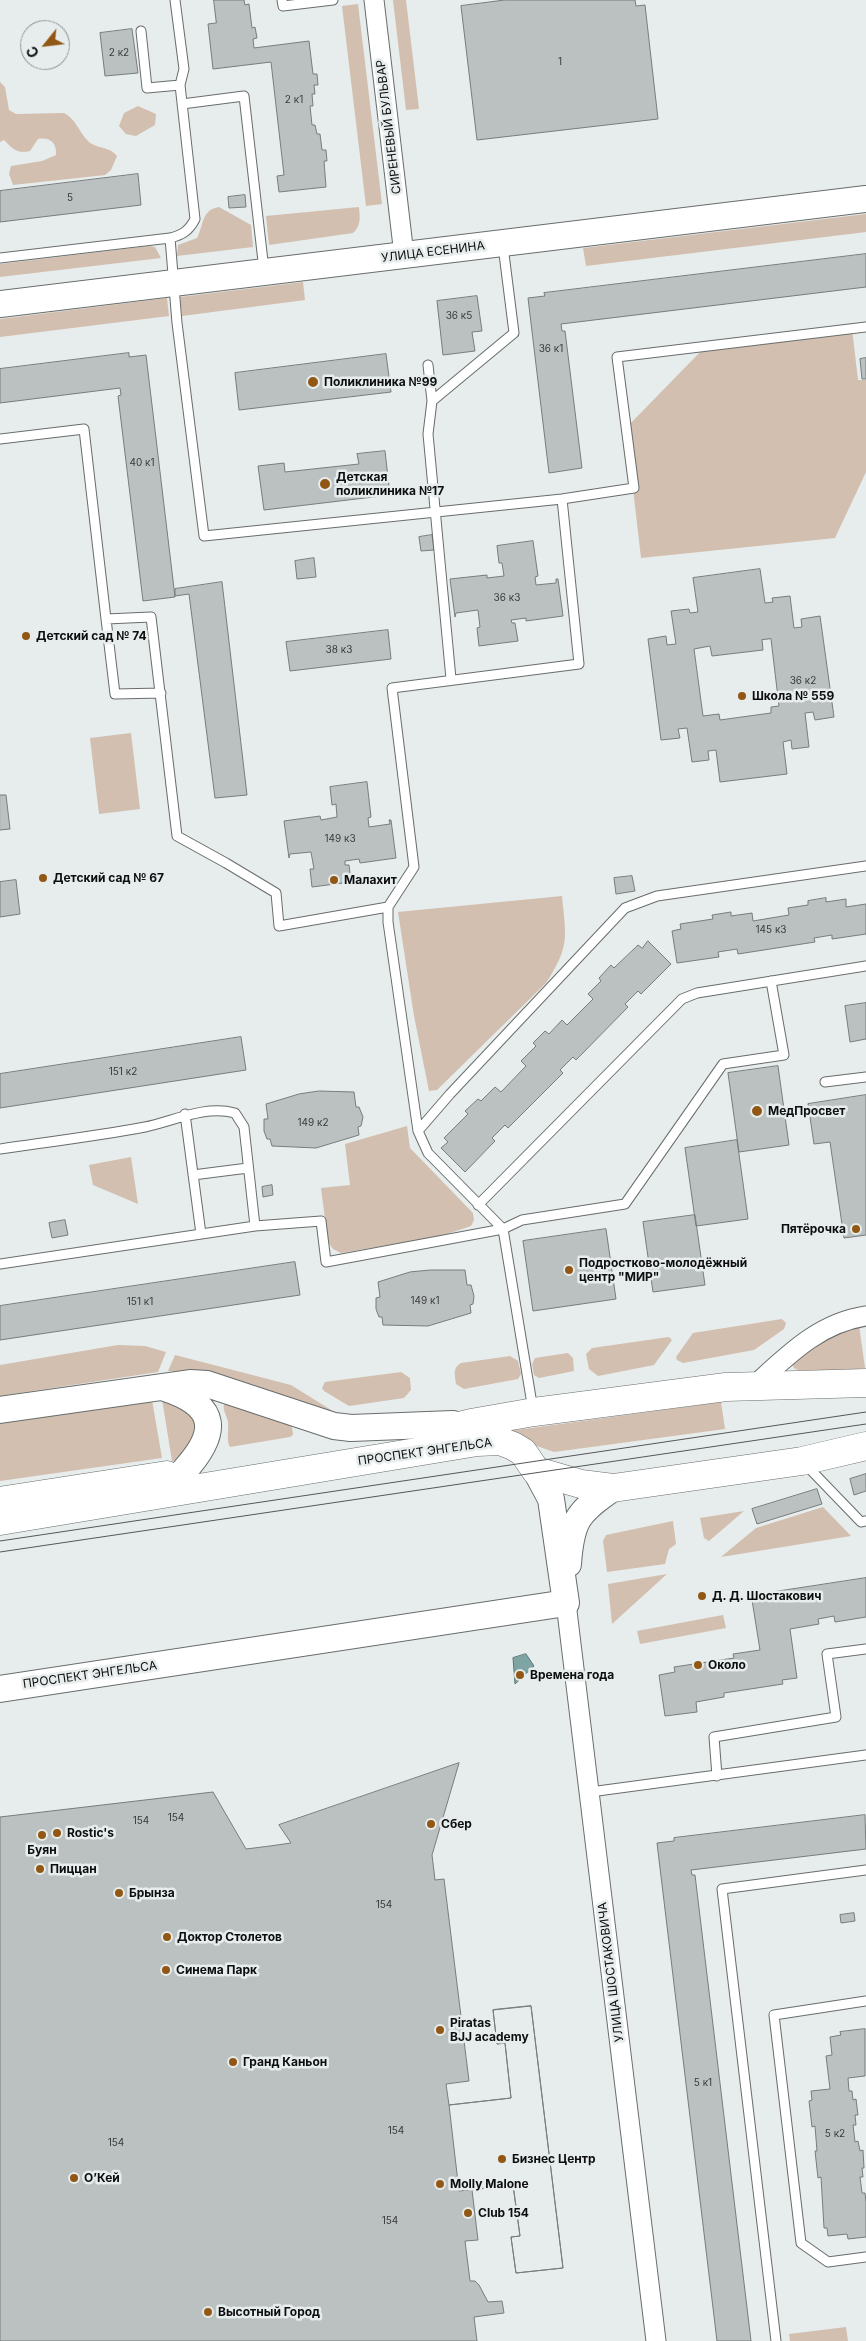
<!DOCTYPE html>
<html>
<head>
<meta charset="utf-8">
<style>
  body { margin:0 }
  #map { position:relative; width:866px; height:2341px; overflow:hidden; background:#e7ecec; font-family:Inter,sans-serif }
  canvas { display:block }
  .north { position:absolute; left:20px; top:20px; width:50px; height:50px; box-sizing:border-box; background:#e7ecec; border:1px solid #909393; border-radius:50%; rotate:241deg; font-size:14px; font-weight:700; line-height:20px; text-align:center; color:#0d0e0e }
  .north::after { content:''; display:block; margin:auto; width:18px; height:22px; background:#915714; clip-path:polygon(50% 0,100% 100%,50% 72%,0 100%) }
</style>
</head>
<body>
<div id="map">
<canvas width="866" height="2341"></canvas>
<div class="north">С</div>
</div>
<script>
const c = document.querySelector('canvas').getContext('2d');
c.lineJoin = 'round';
function paint(path, color) { c.fillStyle = color; c.fill(path, 'evenodd'); }
function trace(path, color, width, dash) { c.strokeStyle = color; c.lineWidth = width; c.lineCap = dash ? 'butt' : 'round'; c.setLineDash(dash || []); c.stroke(path); }
function write(font, color, halo, rows, align = 'center') {
  c.font = font + ' Inter,sans-serif'; c.lineWidth = 5; c.setLineDash([]); c.textBaseline = 'middle'; c.strokeStyle = halo; c.fillStyle = color; for (const [text, x, y, turn = 0] of rows) {
    c.save(); c.translate(x, y); c.rotate((+turn || 0) * Math.PI / 180); c.textAlign = isNaN(turn) ? turn : align; if (halo) c.strokeText(text, 0, 0); c.fillText(text, 0, 0); c.restore();
  }
}
paint(new Path2D(`
  M393 0H406L419 109 406 110Z
  M358 4 382 204 366 206 342 6Z
  M0 82 5 87 9 110 16 114 64 113C76 119 79 132 88 141 96 149 109 146 117 156L111 170 105 175 13 185 9 174 11 166 42 161 56 155C57 143 50 137 38 139L30 151C17 154 13 149 4 140L0 142Z
  M138 106 156 114 155 125 136 136 126 134 119 126 124 113Z
  M219 207 251 225 253 247 177 256 178 245 197 238C204 225 201 210 219 207Z
  M359 207C360 218 361 226 353 233L269 245 266 216Z
  M866 214V232L586 266 583 248Z
  M149 246 155 247 161 258 0 277V264Z
  M303 282 305 300 182 316 180 297Z
  M167 298 169 316 0 337V319Z
  M852 329 858 380H866V472L835 538 641 558 626 428 705 347Z
  M131 733 140 809 99 814 90 738Z
  M562 896C566 938 570 946 546 983L437 1090 429 1091 414 1016 398 912Z
  M407 1126 410 1148 473 1213 474 1220 471 1226 441 1236 341 1253 333 1249 328 1242 321 1188 350 1185 345 1144Z
  M131 1157 138 1204 93 1185 89 1165Z
  M782 1319 786 1323 784 1329 754 1350 683 1363 677 1360 676 1357 693 1333Z
  M859 1325 865 1368 831 1372 798 1370 794 1368 792 1364 795 1360 818 1342Z
  M669 1337 672 1340 654 1365 598 1376 589 1369 586 1354 592 1348Z
  M118 1345 145 1346 166 1352 158 1372 0 1396V1365Z
  M568 1353 573 1358 574 1371 539 1378 534 1375 532 1364 535 1358Z
  M175 1355 291 1385 352 1423 189 1372 168 1371Z
  M510 1356 518 1361 521 1374 518 1379 464 1389 456 1384C455 1375 452 1368 461 1363Z
  M401 1372 410 1378 411 1390 404 1398 349 1406 324 1391 322 1388 325 1382Z
  M171 1397 203 1426 182 1458 172 1461 162 1399Z
  M152 1400 162 1458 0 1481V1423Z
  M225 1402 286 1423 292 1427 293 1435 290 1437 230 1447C226 1441 229 1430 228 1422 227 1415 221 1409 225 1402Z
  M721 1402 725 1429 554 1452 534 1445 509 1431Z
  M823 1507 851 1536 721 1557 756 1528Z
  M744 1511 709 1541 704 1538 700 1518Z
  M673 1521 676 1544 669 1549 665 1564 607 1572 603 1541 606 1535Z
  M667 1574 612 1624 608 1584Z
  M723 1615 726 1628 640 1644 637 1631Z
  M846 2327 848 2341H790L789 2334Z`), '#d2bfaf');
const water = new Path2D(`
  M526 1654 534 1666 515 1684 513 1658Z`);
paint(water, '#7ea4a3');
trace(water, '#5c7776', 1);
const building = new Path2D(`
  M214 0H244L245 5 249 4 252 28 255 27 257 38 253 39 254 48 309 41 313 74H317L318 85H314L315 94H312L313 106H310L312 125H315L317 134H320L322 150H326L327 161H324L326 187 279 192 277 176 284 175 271 62 213 69 208 24 216 23Z
  M505 0H635L636 6 645 5 658 119 477 140 461 6Z
  M132 29 138 73 105 76 100 33Z
  M138 174 141 205 0 222V191Z
  M245 195 246 207 229 208 228 197Z
  M866 254V287L561 324 562 331H565L582 468 549 473 528 298 545 296 544 293Z
  M477 296 482 331 472 332 475 351 443 355 437 301Z
  M129 353V357L146 355 175 597 143 601 118 396 121 395 120 388 0 403V369Z
  M386 354 391 392 239 410 235 373Z
  M866 358V379H862L860 359Z
  M385 451 390 495 264 510 258 466 284 463 285 472 359 464 357 454Z
  M432 535 434 550 421 551 419 537Z
  M533 541 538 576 535 577 536 585 556 583V579H558L563 616 526 621V618L511 620 512 623H515L518 641 479 646 477 628 480 627 478 610 456 613 455 617 450 579 487 575V578L504 576 502 563H499L497 546Z
  M314 558 316 577 297 579 295 561Z
  M760 569 765 603 773 602 772 598 790 596 794 628 802 627 801 619 820 616 834 717 815 720 813 712 805 713 809 747 792 749 791 740 783 742 787 774 720 782 716 750 708 751 709 760 692 762 687 728 678 729 680 738 661 740 648 639 666 636 667 645 676 644 671 611 689 609 690 613 698 612 693 578ZM771 639 779 706 771 707V713L720 720 719 714 703 716 694 649 710 646 712 656 763 650 762 640Z
  M222 582 247 795 215 798 189 594 175 596V589Z
  M388 630 391 659 290 671 286 642Z
  M367 782 371 817 368 818 369 827 390 824 389 820H391L396 858 360 863 359 859 345 861V865H349L351 882 312 887 310 869H314L311 852 290 854 289 858 284 821 320 816 321 820 337 817 336 804 332 805 330 787Z
  M0 795H6L10 829 0 830Z
  M632 876 635 891 616 894 614 878Z
  M16 880 20 914 0 917V882Z
  M826 898V902L846 899V907L866 904V934L832 939V935L814 938 815 942 738 954 737 949 718 952 719 957 677 963 672 931 681 929 680 924 713 919 712 915 731 912V916L752 913 753 921 789 915 788 908 808 905V901Z
  M648 941 671 964 641 994 638 991 625 1004 628 1007 576 1060 573 1057 560 1070 563 1073 508 1128 505 1125 492 1138 495 1141 465 1172 441 1148 448 1142 444 1138 468 1114 465 1111 478 1099 481 1101 495 1087 501 1092 526 1066 521 1061 536 1046 533 1043 545 1031 549 1034 562 1020 567 1025 593 999 588 994 601 981 599 978 611 965 614 968 638 945 642 948Z
  M866 1003V1039L850 1042 845 1006Z
  M241 1037 246 1070 0 1108V1074Z
  M778 1066 789 1145 739 1152 728 1073Z
  M319 1091 354 1092 356 1107H359L363 1117 361 1126 358 1127 359 1135 316 1148 272 1146 270 1139H267L264 1131V1119H268L266 1104 299 1094Z
  M866 1095V1235L844 1238 830 1142 814 1144 808 1104Z
  M737 1140 748 1219 696 1226 685 1148Z
  M272 1185 273 1195 263 1197 262 1187Z
  M695 1215 705 1285 653 1292 643 1222Z
  M65 1220 68 1235 52 1238 49 1223Z
  M606 1229 616 1299 533 1311 523 1241Z
  M295 1262 300 1295 0 1340V1306Z
  M431 1270H465L467 1285H471L474 1296 473 1304 470 1305 471 1313 428 1326 383 1325 382 1317H379L376 1309V1298L380 1297 378 1282 410 1272Z
  M866 1474V1491L854 1495 850 1479Z
  M817 1489 822 1504 757 1524 752 1509Z
  M866 1578V1617L835 1622 834 1616 818 1619 819 1624 790 1629 797 1678 782 1680 783 1684 724 1693V1697L696 1702 697 1712 665 1716 659 1675 675 1672 674 1667 734 1658 733 1654 760 1650 752 1600 769 1597 768 1593Z
  M459 1763 432 1855 435 1880 444 1879 469 2081 446 2084 449 2105 511 2098 505 2043 497 2044 493 2010 531 2006 563 2268 516 2273 511 2237 520 2236 513 2185 472 2190 478 2240 465 2241 470 2281H475L479 2285 488 2302 502 2301 504 2313 474 2317 477 2341H0V1817L213 1792 246 1849 270 1846 291 1843 279 1825Z
  M865 1815 866 1849 691 1870 692 1875H695L751 2341H717L657 1843 674 1841V1838Z
  M854 1913 855 1921 841 1923 840 1915Z
  M531 2006 563 2268 516 2273 511 2237 520 2236 513 2185 459 2191 449 2105 511 2098 505 2043 497 2044 493 2010Z
  M865 2029V2076L848 2078 849 2091H852L853 2100 856 2099 858 2115H855L856 2125H853L855 2142 858 2141 860 2151 863 2150 864 2168H862L863 2177H860L862 2193H865L866 2202V2237L848 2239 847 2234 828 2236 827 2228H824L821 2177 818 2178 815 2151H817L815 2126 812 2127 809 2101 812 2100 811 2091 830 2089 826 2056 832 2055 830 2037 841 2035 840 2032Z`);
paint(building, '#bbc0c0');
trace(building, '#777c7c', 1);
const lane = new Path2D(`
  M282 0 283 6 333 0
  M141 31 147 88 180 85
  M182 104 244 96 264 270
  M170 238 177 323 204 536 562 499 634 488 617 357 866 327
  M0 258 170 238C182 235 189 231 195 219L180 85 184 69 175 0
  M428 365 432 401 428 434 451 679
  M432 401 514 333 503 246
  M0 439 84 429 106 619 151 617 177 836 226 863 276 893 279 926 388 907
  M106 619 115 694 161 693
  M825 1082 866 1077
  M185 1114 201 1234
  M418 1131 450 1094 625 908 657 896 866 866
  M0 1149C48 1142 97 1136 145 1127 174 1121 204 1105 235 1113L244 1127 255 1226
  M193 1175 248 1168
  M478 1205 682 999 697 993 866 966
  M0 1264 255 1226 321 1221 326 1262 503 1229 522 1220 625 1204 723 1064 784 1055 771 981
  M533 1410 503 1229 428 1153 418 1131 388 922V907L414 867 392 688 579 664 562 499
  M806 1465 861 1522 866 1521
  M717 1776 714 1737 836 1717 827 1654 866 1649
  M590 1792 866 1755
  M866 2001 774 2015 801 2243 828 2262 866 2257
  M776 2341 722 1889 866 1870`);
const street = new Path2D(`
  M374 0 404 255
  M754 1386C788 1355 819 1323 866 1316
  M566 1603 656 2341`);
const secondary = new Path2D(`
  M0 304 866 199
  M165 1388C219 1406 219 1433 183 1472
  M0 1410 190 1383 207 1384 334 1426 351 1428 453 1424
  M536 1471 551 1499 566 1603
  M568 1564C571 1520 578 1512 613 1488
  M0 1689 566 1603`);
const primary = new Path2D(`
  M427 1434 471 1423 534 1412 726 1387 866 1383
  M0 1501 167 1475
  M0 1521 477 1442 500 1441 513 1446 523 1452 536 1471 581 1484 613 1488 802 1461 866 1446`);
trace(lane, '#686d6c', 11);
trace(street, '#686d6c', 21);
trace(secondary, '#686d6c', 28);
trace(primary, '#686d6c', 29);
trace(lane, '#fff', 9);
trace(street, '#fff', 19);
trace(secondary, '#fff', 26);
trace(primary, '#fff', 28);
trace(new Path2D(`
  M0 1541 866 1412
  M0 1552 866 1424`), '#555757', 1);
for (const [x, y, r, color] of [
  [313,382,6,"#915714"],
  [325,484,6,"#915714"],
  [26,636,5,"#915714"],
  [742,696,5,"#915714"],
  [43,878,5,"#915714"],
  [334,880,5,"#915714"],
  [757,1111,6,"#915714"],
  [856,1229,5,"#915714"],
  [569,1270,5,"#915714"],
  [702,1596,5,"#915714"],
  [698,1665,5,"#915714"],
  [520,1675,5,"#915714"],
  [431,1824,5,"#915714"],
  [57,1833,5,"#915714"],
  [42,1835,5,"#915714"],
  [40,1869,5,"#915714"],
  [119,1893,5,"#915714"],
  [167,1937,5,"#915714"],
  [166,1970,5,"#915714"],
  [440,2030,5,"#915714"],
  [233,2062,5,"#915714"],
  [502,2159,5,"#915714"],
  [74,2178,5,"#915714"],
  [440,2184,5,"#915714"],
  [468,2213,5,"#915714"],
  [208,2312,5,"#915714"]
]) { const dot = new Path2D(); dot.arc(x, y, r, 0, 2 * Math.PI); c.fillStyle = color; c.fill(dot); trace(dot, '#e7ecec', 2); }
write('10px', '#383a3a', null, [
  ["2 к2",119,53],
  ["1",560,62],
  ["2 к1",294,100],
  ["5",70,198],
  ["36 к5",459,316],
  ["36 к1",551,349],
  ["40 к1",142,463],
  ["36 к3",507,598],
  ["38 к3",339,650],
  ["36 к2",803,681],
  ["149 к3",340,839],
  ["145 к3",771,930],
  ["151 к2",123,1072],
  ["149 к2",313,1123],
  ["149 к1",425,1301],
  ["151 к1",140,1302],
  ["154",176,1818],
  ["154",141,1821],
  ["154",384,1905],
  ["5 к1",703,2083],
  ["154",396,2131],
  ["5 к2",835,2134],
  ["154",116,2143],
  ["154",390,2221]
]);
write('12px', '#0d0e0e', '#e7ecec', [
  ["СИРЕНЕВЫЙ БУЛЬВАР",389,127,-97],
  ["УЛИЦА ЕСЕНИНА",433,252,-7],
  ["ПРОСПЕКТ ЭНГЕЛЬСА",425,1452,-8],
  ["ПРОСПЕКТ ЭНГЕЛЬСА",90,1675,-8],
  ["УЛИЦА ШОСТАКОВИЧА",611,1972,-97]
]);
write('bold 12px', '#0d0e0e', '#e7ecec', [
  ["Поликлиника №99",324,382],
  ["Детская",336,477],
  ["поликлиника №17",336,491],
  ["Детский сад № 74",36,636],
  ["Школа № 559",752,696],
  ["Детский сад № 67",53,878],
  ["Малахит",344,880],
  ["МедПросвет",768,1111],
  ["Пятёрочка",846,1229,"right"],
  ["Подростково-молодёжный",579,1263],
  ["центр \"МИР\"",579,1277],
  ["Д. Д. Шостакович",712,1596],
  ["Около",708,1665],
  ["Времена года",530,1675],
  ["Сбер",441,1824],
  ["Rostic's",67,1833],
  ["Буян",42,1850,"center"],
  ["Пиццан",50,1869],
  ["Брынза",129,1893],
  ["Доктор Столетов",177,1937],
  ["Синема Парк",176,1970],
  ["Piratas",450,2023],
  ["BJJ academy",450,2037],
  ["Гранд Каньон",243,2062],
  ["Бизнес Центр",512,2159],
  ["О’Кей",84,2178],
  ["Molly Malone",450,2184],
  ["Club 154",478,2213],
  ["Высотный Город",218,2312]
], 'left');
</script>
</body>
</html>
